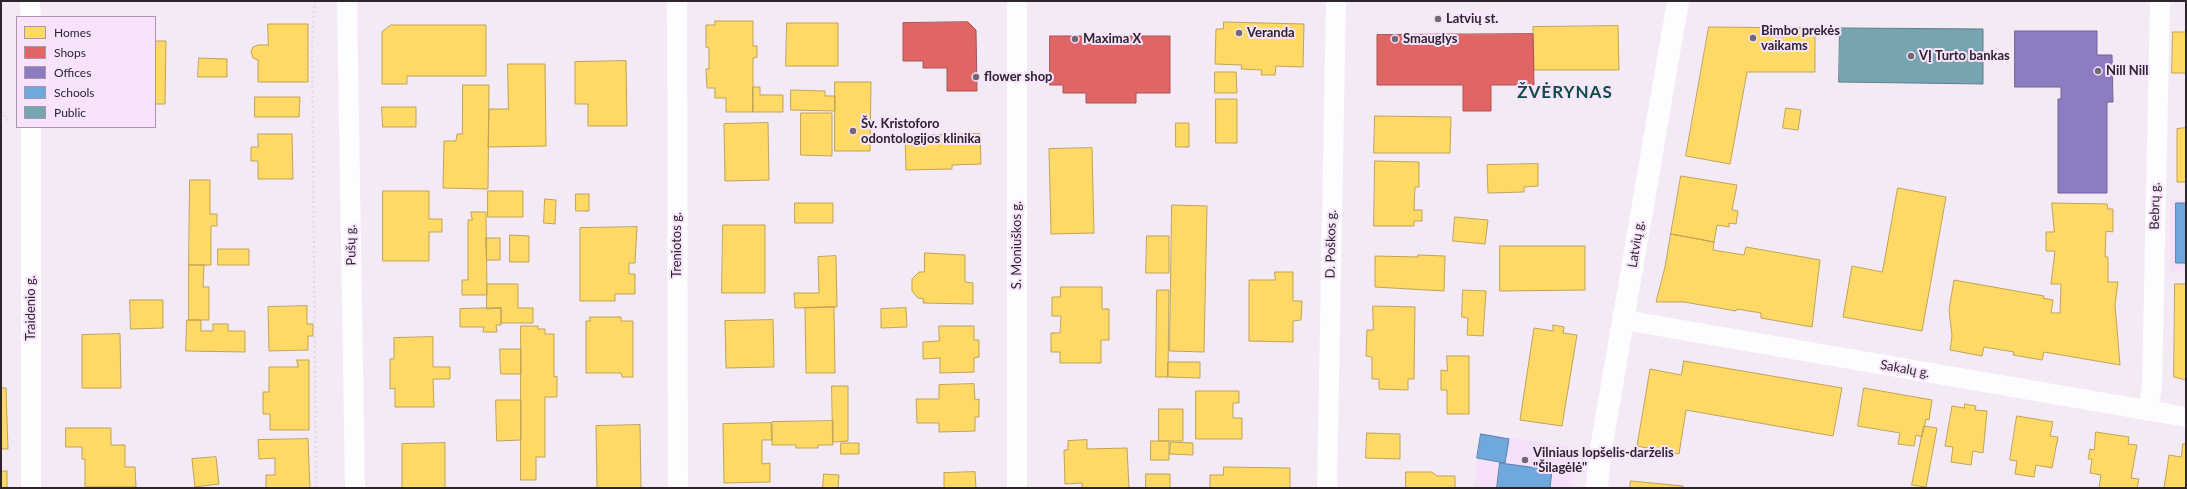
<!DOCTYPE html>
<html>
<head>
<meta charset="utf-8">
<style>
  body { margin:0 }
  #map { position:relative; width:2187px; height:489px; overflow:hidden; background:#f4eaf6; font-family:Lato,sans-serif }
  canvas { display:block }
  .frame { position:absolute; inset:0; border:2px solid #2d242e; pointer-events:none }
  .legend { position:absolute; left:16px; top:16px; width:140px; height:112px; box-sizing:border-box; background:#f7e4fc; border:1px solid #a697aa; margin:0; padding:5px 7px; list-style:none; font-size:12px; color:#2d242e }
  .legend li { display:flex; align-items:center; gap:8px; height:20px }
  .legend b { width:20px; border:1px solid #a697aa }
</style>
</head>
<body>
<div id="map">
<canvas width="2187" height="489"></canvas>
<div class="frame"></div>
<ul class="legend">
<li><b style="height:11px;background:#ffd966"></b>Homes</li>
<li><b style="height:11px;background:#e06666"></b>Shops</li>
<li><b style="height:11px;background:#8e7cc3"></b>Offices</li>
<li><b style="height:11px;background:#6fa8dc"></b>Schools</li>
<li><b style="height:11px;background:#76a5af"></b>Public</li>
</ul>
</div>
<script>
const c = document.querySelector('canvas').getContext('2d');
c.lineJoin = 'round';
function paint(path, color) { c.fillStyle = color; c.fill(path, 'evenodd'); }
function trace(path, color, width, dash) { c.strokeStyle = color; c.lineWidth = width; c.lineCap = dash ? 'butt' : 'round'; c.setLineDash(dash || []); c.stroke(path); }
function write(font, color, halo, rows, align = 'center') {
  c.font = font + ' Lato,sans-serif'; c.lineWidth = 4; c.setLineDash([]); c.textBaseline = 'middle'; c.strokeStyle = halo; c.fillStyle = color; for (const [text, x, y, turn = 0] of rows) {
    c.save(); c.translate(x, y); c.rotate((+turn || 0) * Math.PI / 180); c.textAlign = isNaN(turn) ? turn : align; if (halo) c.strokeText(text, 0, 0); c.fillText(text, 0, 0); c.restore();
  }
}
paint(new Path2D(`
  M2170 200H2186V271H2170Z
  M1480 433 1576 448 1571 488H1474Z`), '#f5e0f9');
const homes = new Path2D(`
  M715 21H753V46H757V57L753 58V112H726V98H715V88H707L706 69H709V48L706 47V25H715Z
  M1224 22 1304 24 1303 67 1276 66 1275 75H1261L1262 70 1241 69 1242 65 1215 64 1216 29H1223Z
  M787 23H838V66H786Z
  M268 24H308V82H258V60L253 58 251 52 253 47 258 45H268Z
  M391 25H486V76H407V84H382V32Z
  M1618 26 1619 70H1534L1533 27Z
  M1709 27 1815 28V72H1747L1730 164 1686 156Z
  M2173 32H2186V73H2172Z
  M155 41H166L165 104H155Z
  M199 58 227 59V77H198Z
  M626 61 627 126H588V104H575V62Z
  M508 64H545L546 146 488 147 489 109H508Z
  M1215 72H1236L1237 93H1215Z
  M835 82H871L870 151H835Z
  M463 85H489L488 189 443 188 444 141H456L457 134H462Z
  M753 87H760V95H783V112H753Z
  M791 90 825 91V96H835V111L791 110Z
  M255 97H300L299 117H255Z
  M1216 99H1237V143H1216Z
  M382 107H416V127H383Z
  M1786 108 1801 110 1798 130 1783 128Z
  M801 113H832V156L801 155Z
  M1375 116 1451 117 1450 153H1374Z
  M768 123 769 180 725 181 724 124Z
  M1176 123H1189V147H1176Z
  M2186 128V182H2177V129Z
  M258 134H292L293 179H258V161H251V147H258Z
  M980 134 981 164 952 165V169L906 170 905 136Z
  M1092 148 1094 233 1051 234 1049 149Z
  M1375 161 1419 162V187H1415L1414 210H1422V221H1414V226H1374Z
  M1538 164V186L1524 187V192L1488 193 1487 165Z
  M1681 176 1737 185 1732 210 1738 211 1736 224 1729 223V227L1717 225 1714 242 1671 234Z
  M190 180H210V214H217V226H211V265H189Z
  M1898 188 1946 197 1922 331 1843 317 1852 266 1882 272Z
  M383 191H429V219H442V232H429V261H383Z
  M488 191H523V217H488Z
  M576 194H589V211H576Z
  M545 199 556 200 555 224 544 223Z
  M795 203H833V223H795Z
  M2052 203 2107 204 2108 209H2113V232L2106 231 2105 257H2108V282H2118L2115 305 2120 365 2044 352 2042 360 2013 355 2014 352 1984 347 1982 356 1950 350 1952 336 1949 310 1954 280 2044 296 2043 298 2053 300 2051 313H2060L2061 284H2051L2055 251H2046V232H2054Z
  M1172 205 1207 206 1204 352 1170 351Z
  M471 212H486L487 295H462V280H468V220H472Z
  M1455 217 1488 220 1485 244 1453 241Z
  M723 225H765V293H722Z
  M637 227 635 263H629V274H635V294H615V301H580V228Z
  M1671 234 1714 242 1713 250 1744 255 1746 247 1820 260 1812 327 1761 318V313L1737 309 1736 311 1684 302H1656L1665 267Z
  M510 235 529 236V262H510Z
  M1147 236H1169V273H1146Z
  M486 238H500V260H487Z
  M1500 246H1585V290L1500 291Z
  M218 249H249V265H218Z
  M925 253 965 255V282L973 283V304L923 303 924 299 918 298 912 291V279L919 272H924Z
  M1418 255 1445 256 1444 291 1375 287V256L1418 257Z
  M836 256 837 307 795 308 794 293H819L818 257Z
  M189 265H204L203 287H209V320H189Z
  M1275 272H1293V301H1302L1301 320 1293 321V342L1249 341V280H1275Z
  M487 284H518V308H533V323H501V308L487 309Z
  M2175 284H2186V380L2174 377Z
  M1061 287H1102V309H1109V340H1101V363H1060V352H1051V333H1060L1061 316H1052V297H1060Z
  M1157 290H1169L1168 377H1156Z
  M1463 290 1486 291 1483 336 1467 335 1468 318 1462 317Z
  M130 300H163V328L131 329Z
  M307 306V324H313V336H308V350L269 351 268 307Z
  M1373 306 1415 307 1414 379H1408V390L1379 389V379H1372V357L1366 356 1367 330H1373Z
  M834 307 835 373H806L805 308Z
  M501 308V325H496L497 332H483L484 327H460V309Z
  M906 308 907 327 881 328V309Z
  M590 317H621V321H633V377H622L621 373H586V321H590Z
  M187 320H201V331H213V324H228V331H245V352L186 351Z
  M773 320 774 367 726 368 725 321Z
  M1553 325 1564 327 1563 333 1577 335 1562 426 1520 420 1534 328 1553 331Z
  M521 326H538V329H545V334H554V377L557 376V397H545V457H536V480H521Z
  M939 326H974V340H979V357L974 358V372L940 373V358L923 359V342L939 341Z
  M120 334 121 388H82V335Z
  M433 337V367H450V379H433L434 407H395V388L390 389V359H394V338Z
  M500 349H521V374H501Z
  M1447 356H1469V414H1447V390H1441V370L1447 371Z
  M297 360H309V430H270V414H263V392H269V367H298Z
  M1684 361 1842 388 1833 436 1686 410 1679 454 1637 446 1650 369 1681 375Z
  M1168 362H1200V378L1168 377Z
  M974 384 975 400 979 399V417H975V431L939 432V423H917L916 399H939V385Z
  M832 386H848V441L833 442Z
  M1 388H6L8 449H1Z
  M1864 388 1932 400 1929 420 1926 419 1922 437 1916 435 1914 446 1898 444 1900 433 1858 426Z
  M1196 391H1239V403H1233V418H1242V439H1196Z
  M496 400H521V440L497 441Z
  M1965 404 1976 406 1975 410 1987 411 1983 453 1973 451 1971 465 1951 462 1953 447 1945 446 1952 406 1964 408Z
  M1159 409H1183V441H1159Z
  M2017 416 2053 422 2050 436 2058 437 2052 468 2036 465 2034 477 2015 474 2017 461 2010 460Z
  M833 421V445H818V448H796V445H772V422Z
  M771 423 772 440H762V464L770 463V482L724 483 723 424Z
  M640 425 641 488H597L596 426Z
  M1924 426 1937 428 1926 487 1912 485Z
  M66 428H111V445H125V467H135L136 487H85V459H82V447H66Z
  M2096 432 2129 437 2128 444 2137 445 2131 478 2139 479 2137 488H2099L2101 475 2090 473 2092 459H2088L2090 449 2094 450Z
  M1367 433 1400 434V459L1366 458Z
  M308 439 310 488H266V475H275V458L259 459 258 440Z
  M1087 440V449L1127 448 1129 488H1082V483L1065 484 1064 450H1068V441Z
  M1151 441H1169V460H1151Z
  M1171 442 1193 443V455L1170 454Z
  M445 443V488H402V444Z
  M841 443H859V454H841Z
  M2183 444H2186V488H2164L2169 455 2181 457Z
  M216 457 219 484 195 487 192 459Z
  M1224 467 1290 468V488H1210V475H1223Z
  M7 471V488H1V472Z
  M975 472 976 488H944V473Z
  M1406 472H1432L1437 476H1455V488H1406Z
  M824 474 839 475 838 488H823Z
  M1146 474H1170V488H1146Z
  M1631 481 1683 486V488H1630Z`);
paint(homes, '#ffd966');
trace(homes, '#c0a355', 1);
const shops = new Path2D(`
  M968 22 976 30 977 91H947V68H923V61H903V23Z
  M1533 34 1534 85H1491V111H1463V85H1377V35Z
  M1050 36H1170V93H1136V103H1086V93H1063V85H1050Z`);
paint(shops, '#e06666');
trace(shops, '#aa5255', 1);
const offices = new Path2D(`
  M2015 31H2097V55H2112L2113 102H2107V193H2058V99H2061V87H2015Z`);
paint(offices, '#8e7cc3');
trace(offices, '#716296', 1);
const schools = new Path2D(`
  M2176 203H2186V263H2176Z
  M1481 434 1509 439 1505 463 1477 458Z
  M1500 463 1552 470 1550 488H1497Z`);
paint(schools, '#6fa8dc');
trace(schools, '#5b80a8', 1);
const public = new Path2D(`
  M1840 28 1983 29V84L1839 82Z`);
paint(public, '#76a5af');
trace(public, '#607e88', 1);
trace(new Path2D(`
  M315 1 312 39 316 488
  M1 76V112L10 123`), '#dfdce0', 2.5, [2, 3]);
trace(new Path2D(`
  M30 1 31 17
  M347 1 355 488
  M677 1 678 488
  M1017 1V488
  M31 127V488
  M1624 320 2186 417
  M2148 411 2152 386 2160 1
  M1327 488 1336 1`), '#fdfcfe', 20);
trace(new Path2D(`
  M1597 488 1600 455 1678 1`), '#fdfcfe', 22);
for (const [x, y, r, color] of [
  [1438,19,4,"#736974"],
  [1239,33,4,"#736974"],
  [1753,38,4,"#736974"],
  [1075,39,4,"#736974"],
  [1395,39,4,"#736974"],
  [1911,56,4,"#736974"],
  [2098,71,4,"#736974"],
  [976,77,4,"#736974"],
  [853,131,4,"#736974"],
  [1525,460,4,"#736974"]
]) { const dot = new Path2D(); dot.arc(x, y, r, 0, 2 * Math.PI); c.fillStyle = color; c.fill(dot); trace(dot, '#f7e4fc', 1.5); }
write('bold 13px', '#2d242e', '#f7e4fc', [
  ["Latvių st.",1446,19],
  ["Bimbo prekės",1761,31],
  ["vaikams",1761,46],
  ["Veranda",1247,33],
  ["Maxima X",1083,39],
  ["Smauglys",1403,39],
  ["VĮ Turto bankas",1919,56],
  ["Nill Nill",2106,71],
  ["flower shop",984,77],
  ["Šv. Kristoforo",861,124],
  ["odontologijos klinika",861,139],
  ["Vilniaus lopšelis-darželis",1533,453],
  ["\"Šilagėlė\"",1533,468]
], 'left');
write('13px', '#2d242e', '#f7e4fc', [
  ["Bebrų g.",2155,206,-89],
  ["D. Poškos g.",1331,244,-89],
  ["Latvių g.",1636,244,-81],
  ["Pušų g.",351,245,-91],
  ["Treniotos g.",677,245,-90],
  ["S. Moniuškos g.",1017,245,-90],
  ["Traidenio g.",31,308,-90],
  ["Sakalų g.",1905,369,10]
]);
c.letterSpacing = '1px';
write('bold 17px', '#104b44', '#f7e4fc', [
  ["ŽVĖRYNAS",1565,93]
]);
c.letterSpacing = '0px';
</script>
</body>
</html>
